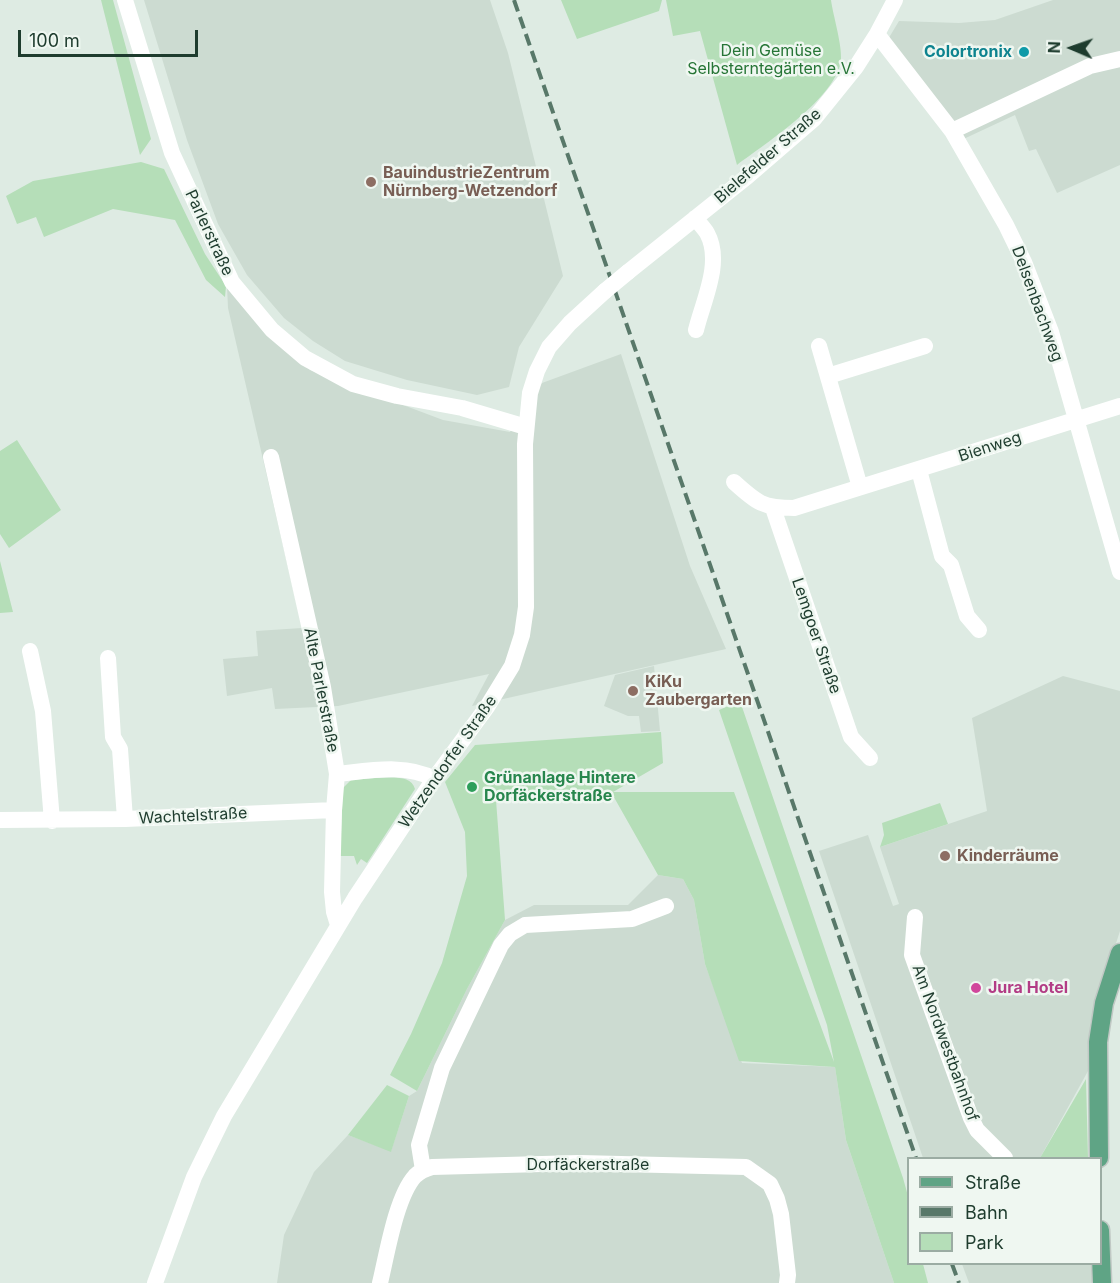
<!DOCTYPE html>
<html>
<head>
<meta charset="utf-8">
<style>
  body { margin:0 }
  #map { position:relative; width:1120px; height:1283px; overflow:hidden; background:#deebe3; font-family:Inter,sans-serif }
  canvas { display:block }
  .legend { position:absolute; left:907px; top:1157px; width:195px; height:108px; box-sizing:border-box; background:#eff7f1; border:2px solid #9baca3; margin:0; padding:8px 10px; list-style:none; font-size:18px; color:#1e3c2e }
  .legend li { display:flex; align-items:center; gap:12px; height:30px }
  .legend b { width:30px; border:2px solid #9baca3 }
  .north { position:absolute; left:1042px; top:18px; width:60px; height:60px; -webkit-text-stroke:4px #eff7f1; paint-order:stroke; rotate:272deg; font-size:16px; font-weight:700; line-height:24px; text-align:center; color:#1e3c2e }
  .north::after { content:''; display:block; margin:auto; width:21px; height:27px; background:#1e3c2e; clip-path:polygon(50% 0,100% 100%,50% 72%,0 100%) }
  .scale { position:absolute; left:18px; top:30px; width:180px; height:27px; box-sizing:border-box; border:3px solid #1e3c2e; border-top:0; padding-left:8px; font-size:18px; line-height:21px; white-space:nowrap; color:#1e3c2e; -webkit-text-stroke:4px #eff7f1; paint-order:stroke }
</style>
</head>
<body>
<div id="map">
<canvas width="1120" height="1283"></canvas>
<ul class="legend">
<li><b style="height:8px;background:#5fa485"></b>Straße</li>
<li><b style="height:8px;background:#587869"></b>Bahn</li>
<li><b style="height:16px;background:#b5deb8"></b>Park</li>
</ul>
<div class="north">N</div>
<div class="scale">100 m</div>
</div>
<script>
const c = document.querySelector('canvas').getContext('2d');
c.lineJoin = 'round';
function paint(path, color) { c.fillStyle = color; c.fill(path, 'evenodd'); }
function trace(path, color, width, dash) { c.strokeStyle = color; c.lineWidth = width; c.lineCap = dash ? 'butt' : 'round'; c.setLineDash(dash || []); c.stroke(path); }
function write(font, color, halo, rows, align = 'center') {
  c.font = font + ' Inter,sans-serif'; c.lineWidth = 5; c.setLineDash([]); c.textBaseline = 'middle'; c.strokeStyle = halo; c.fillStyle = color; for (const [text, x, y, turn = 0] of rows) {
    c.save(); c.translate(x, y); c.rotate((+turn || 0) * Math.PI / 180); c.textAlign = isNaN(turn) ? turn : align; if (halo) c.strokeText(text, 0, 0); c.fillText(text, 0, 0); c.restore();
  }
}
paint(new Path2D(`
  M144 0H490L508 53 563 276 519 347 509 387 477 395 407 380 345 361 313 341 284 318 247 275 218 224 187 140Z
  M1053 0H1120V165L1057 193 1036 149 1029 151 1015 115 955 143 887 41 899 21 959 23 995 20Z
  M227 286 310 370 443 420 510 432 542 383 621 354 690 566 726 649 472 706 489 674 338 706 275 709 272 688 227 696 223 659 258 656 256 631 302 628 228 308Z
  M654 666 660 731 641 732 639 716H628L604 706 615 675Z
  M1063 676 1120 691V931L1090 1023 1088 1071 1040 1158H923L819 851 868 835 893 906 899 904 880 847 987 811 972 718Z
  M658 875 683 879 694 900 705 964 742 1063 835 1067 846 1140 894 1283H277L284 1235 314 1172 348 1135 391 1151 409 1096 417 1091 467 989 505 920 534 905H628Z
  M962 1264H1091L1092 1283H969Z`), '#ccdbd1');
paint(new Path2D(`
  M101 0H113L151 139 140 155Z
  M561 0H662L659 11 577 39Z
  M666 0H831C833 15 842 44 841 59 838 97 766 143 737 165L700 31 673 36Z
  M141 162 164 169 205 254 226 286 225 297 206 280 175 220 113 209 44 237 36 217 17 224 6 196 33 181Z
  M17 440 61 510 9 548 0 534V451Z
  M0 561 13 612 0 613Z
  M740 701 903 1178 908 1196V1264H923L928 1283H894L846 1140 835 1067 739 1061 705 964 694 900 683 879 658 875 611 792 496 800 505 920 467 989 417 1091 390 1075 411 1034 442 963 467 876 465 832 445 782 475 745 661 732 663 763 613 792H734L834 1062 827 1025 719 710Z
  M376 778C389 778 411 774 415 789L367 863 361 859 357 865 354 856H340L343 788 351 780Z
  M940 803 948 824 880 847 884 835 882 823Z
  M1086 1079 1088 1158H1040Z
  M387 1085 409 1096 391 1152 348 1135Z`), '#b5deb8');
const major = new Path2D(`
  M1099 1158 1098 1042 1104 1003 1120 953
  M1100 1230 1102 1283`);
trace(major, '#c0c8c4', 21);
trace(new Path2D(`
  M125 0 172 153 232 282 272 330 305 358 353 384 397 396 462 408 526 427
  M877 34 952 131 1006 225 1024 262 1051 332 1120 572
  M952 131 1090 66 1120 59
  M695 218C699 223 704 228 707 233 723 262 703 301 696 330
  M628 272 748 176 814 119 856 67 877 34 895 0
  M819 346 860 487
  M828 376 925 346
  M271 457 323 687 337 774 334 810 332 892 334 912 338 925
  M919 470 942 556 951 565 967 616 979 630
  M734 482C757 503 763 508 794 508L1120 406
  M773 508 851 737 870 758
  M30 651 43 711 52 821
  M108 658 113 737 120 749 125 819
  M337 774C367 771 407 763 434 779
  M0 820 125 819 334 810
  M915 917 912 955 971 1118 977 1130 1005 1158
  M423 1170 419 1145 442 1068 501 945 510 934 525 925 632 919 666 906
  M155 1283 194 1177 224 1116 355 898 434 779 487 707 512 666 522 635 526 607 525 444 530 393 537 371 549 347 570 323 605 291
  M380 1283C387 1254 396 1197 415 1176 420 1171 425 1169 432 1167L579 1163 746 1167 770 1184 777 1199 781 1214 788 1275 787 1283`), '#fff', 16);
trace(major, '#5fa485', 18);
trace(new Path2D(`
  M514 0 916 1158
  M952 1264 959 1283`), '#587869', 4, [12, 6]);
trace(new Path2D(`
  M605 291 628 272`), '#fff', 16);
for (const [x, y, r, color] of [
  [1024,52,6,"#0f9aa8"],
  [371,182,6,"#8d6e63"],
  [633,691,6,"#8d6e63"],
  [472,787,6,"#2e9e5b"],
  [945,856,6,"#8d6e63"],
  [976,988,6,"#d1479c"]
]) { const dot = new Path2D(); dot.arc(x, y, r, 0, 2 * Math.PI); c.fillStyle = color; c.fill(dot); trace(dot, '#eff7f1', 2); }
write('16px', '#267536', '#eff7f1', [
  ["Dein Gemüse",771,51],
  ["Selbsterntegärten e.V.",771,69]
]);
write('bold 16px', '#0d838f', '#eff7f1', [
  ["Colortronix",1012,52]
], 'right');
write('16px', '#1e3c2e', '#eff7f1', [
  ["Bielefelder Straße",768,156,-41],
  ["Parlerstraße",209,233,65],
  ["Delsenbachweg",1037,304,70],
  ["Bienweg",990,447,-18],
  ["Lemgoer Straße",816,636,71],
  ["Alte Parlerstraße",321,690,79],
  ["Wetzendorfer Straße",448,762,-55],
  ["Wachtelstraße",193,816,-3],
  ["Am Nordwestbahnhof",945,1043,70],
  ["Dorfäckerstraße",588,1165]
]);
write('bold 16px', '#785e54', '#eff7f1', [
  ["BauindustrieZentrum",383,173],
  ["Nürnberg-Wetzendorf",383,191],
  ["KiKu",645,682],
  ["Zaubergarten",645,700],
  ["Kinderräume",957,856]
], 'left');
write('bold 16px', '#27864d', '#eff7f1', [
  ["Grünanlage Hintere",484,778],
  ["Dorfäckerstraße",484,796]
], 'left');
write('bold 16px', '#b23c85', '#eff7f1', [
  ["Jura Hotel",988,988]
], 'left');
</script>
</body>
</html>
